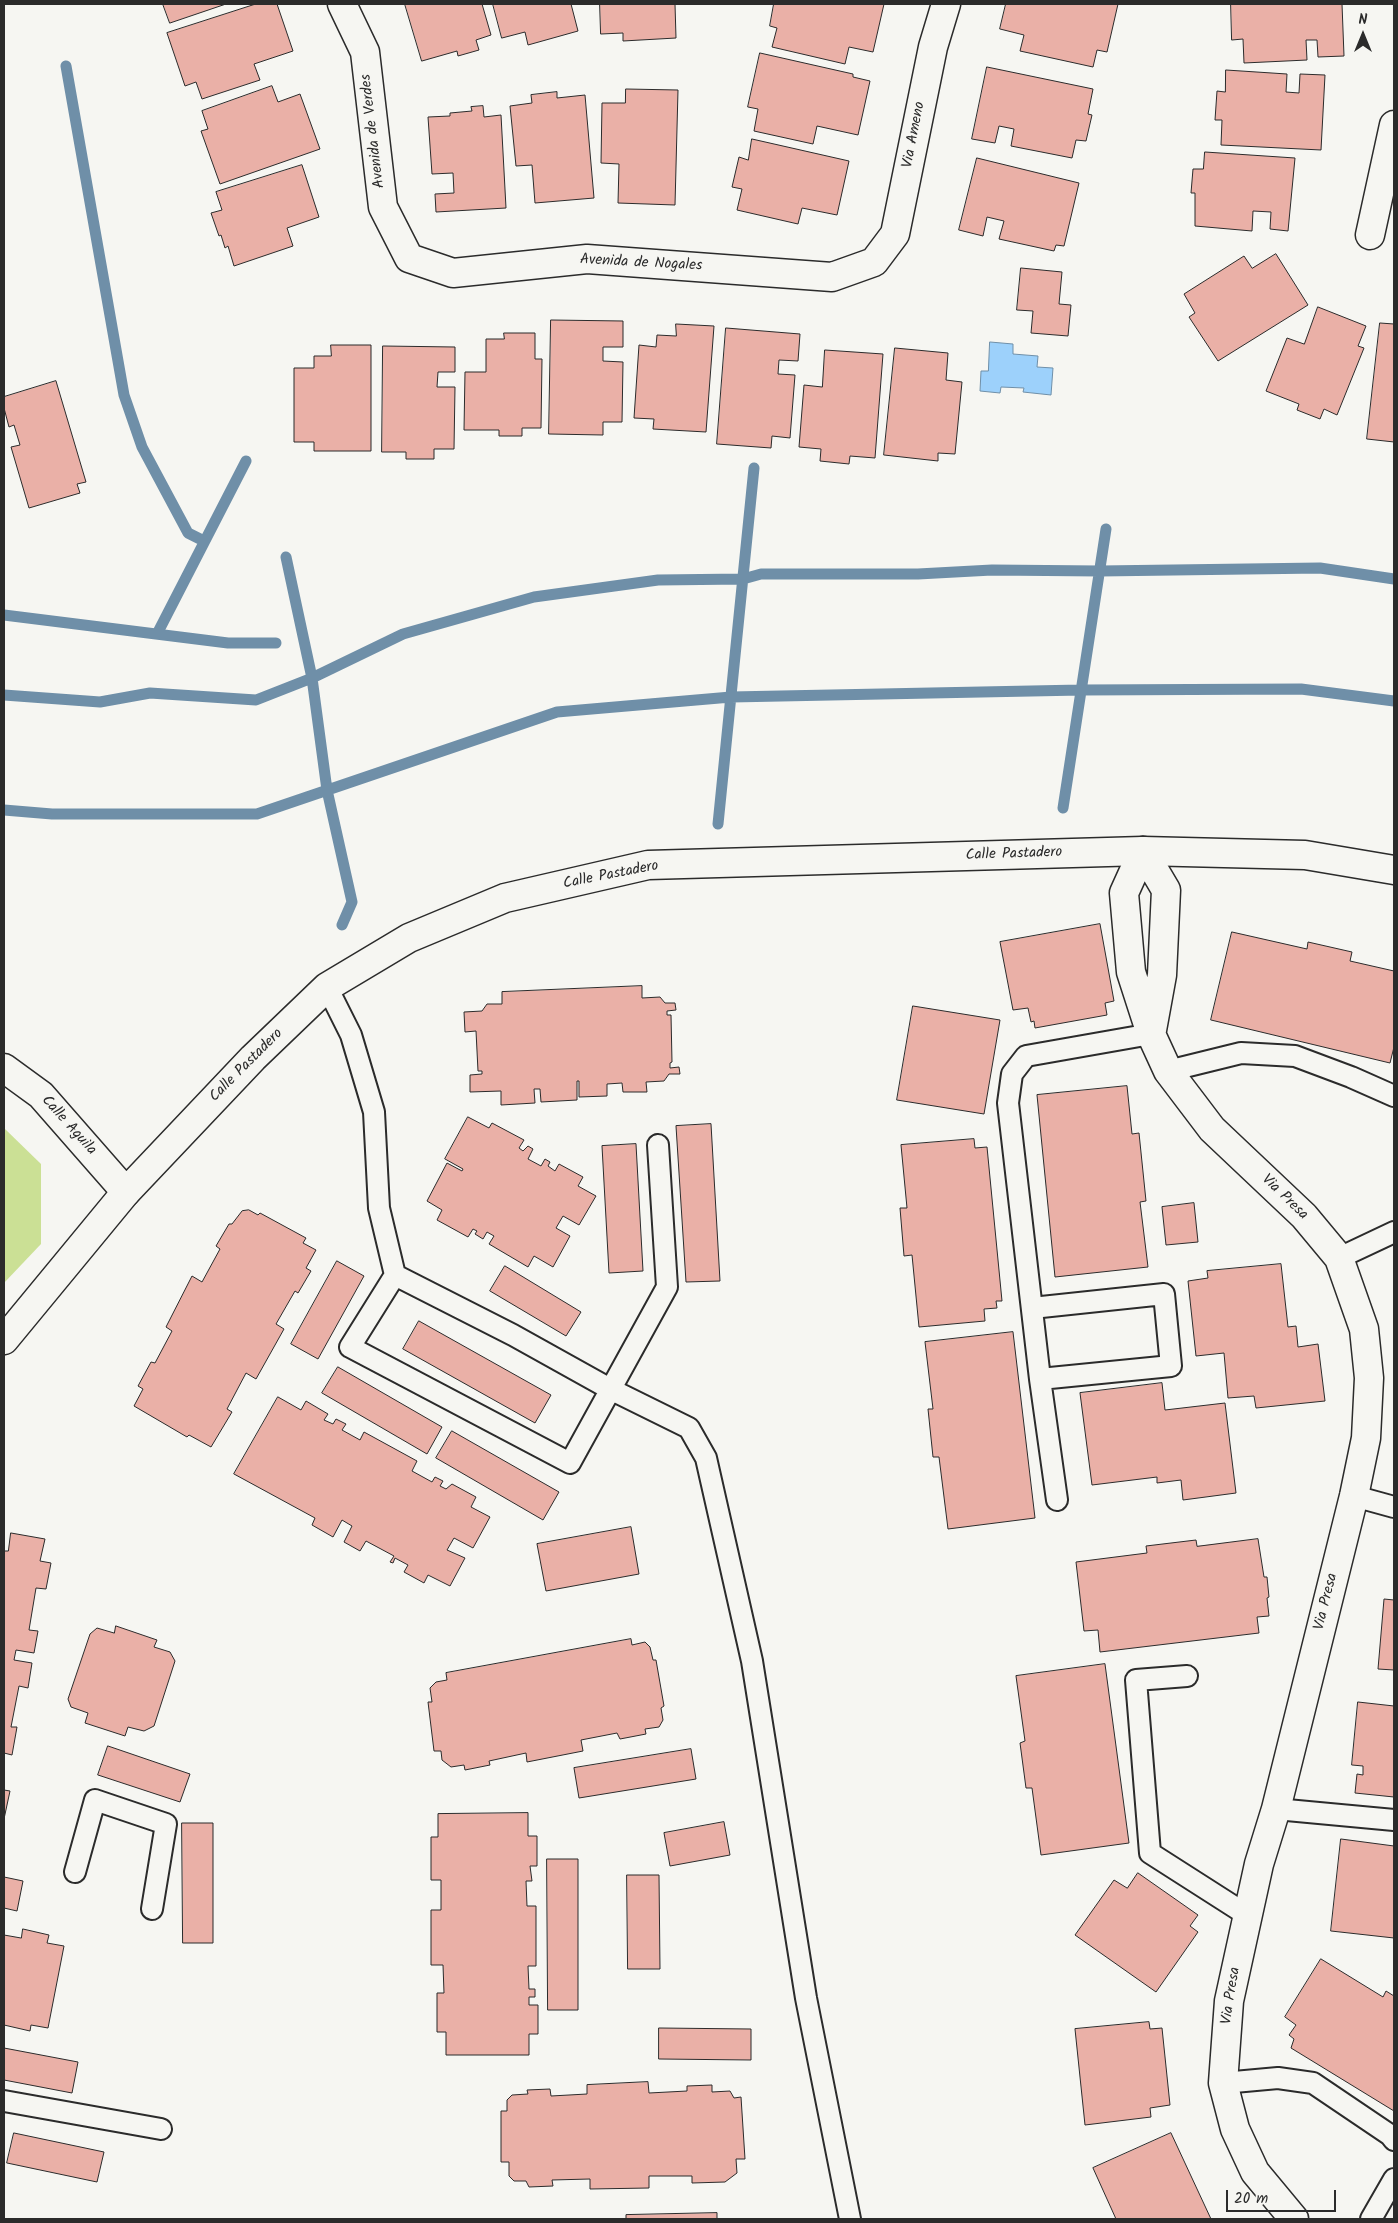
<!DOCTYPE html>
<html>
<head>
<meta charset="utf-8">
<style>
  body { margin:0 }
  #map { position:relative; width:1398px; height:2223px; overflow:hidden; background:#f6f6f2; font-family:Kalam,sans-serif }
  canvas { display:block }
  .frame { position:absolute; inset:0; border:5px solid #2b2b2b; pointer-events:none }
  .north { position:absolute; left:1338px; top:10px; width:50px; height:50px; -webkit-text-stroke:4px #f6f6f2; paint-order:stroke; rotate:0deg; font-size:14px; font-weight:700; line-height:20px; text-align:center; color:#2b2b2b }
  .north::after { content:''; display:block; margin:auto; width:18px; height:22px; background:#2b2b2b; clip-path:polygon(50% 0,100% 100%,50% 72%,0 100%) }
  .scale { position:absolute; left:1226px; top:2190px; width:110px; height:22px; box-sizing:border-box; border:2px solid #2b2b2b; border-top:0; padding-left:6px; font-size:15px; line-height:18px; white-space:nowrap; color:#2b2b2b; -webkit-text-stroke:4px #f6f6f2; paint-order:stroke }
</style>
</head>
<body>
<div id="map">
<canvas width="1398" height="2223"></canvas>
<div class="frame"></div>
<div class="north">N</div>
<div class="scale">20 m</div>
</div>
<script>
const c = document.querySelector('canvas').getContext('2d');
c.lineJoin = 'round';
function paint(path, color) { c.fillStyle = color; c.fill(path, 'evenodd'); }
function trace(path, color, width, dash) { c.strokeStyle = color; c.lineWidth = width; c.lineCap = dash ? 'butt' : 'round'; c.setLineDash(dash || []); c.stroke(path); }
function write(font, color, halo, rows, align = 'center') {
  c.font = font + ' Kalam,sans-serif'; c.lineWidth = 4; c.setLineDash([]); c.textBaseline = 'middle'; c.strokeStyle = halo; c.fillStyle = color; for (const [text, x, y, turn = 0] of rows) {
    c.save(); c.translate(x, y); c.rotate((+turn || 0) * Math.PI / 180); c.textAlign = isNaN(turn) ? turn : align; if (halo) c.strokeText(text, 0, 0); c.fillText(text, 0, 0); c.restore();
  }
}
paint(new Path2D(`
  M4 1128 41 1164V1244L4 1283Z`), '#cbe095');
const water = new Path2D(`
  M990 342 1013 344V354L1038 356 1037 367 1053 368 1051 395 1023 392 1024 388 1001 387 1000 393 980 391 981 371H988Z`);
paint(water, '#9dd1fb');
trace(water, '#6f8fa8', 1);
trace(new Path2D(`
  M66 66 124 395 142 447 188 533 204 541
  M286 557 312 678 327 790 352 902 342 925
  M4 615 228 643H276
  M157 634 246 461
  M4 695 100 702 150 693 256 700 312 678 403 634 534 597 658 580 743 579 761 574H918L992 570 1100 571 1320 568 1394 579
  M1063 808 1106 529
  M4 810 52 814H257L557 712 731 697 1081 690 1301 689 1394 701
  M718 824 754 468`), '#6f8fa8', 11);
const building = new Path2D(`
  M163 4H226L170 23Z
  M256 4H277L293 51 254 64 260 80 202 99 196 82 185 86 167 33Z
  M405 4H482L491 35 476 40 479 50 458 56 457 51 422 61Z
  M493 4H571L578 31 528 45 525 32 502 38Z
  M600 4H675L676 38 623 41V33L601 34Z
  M774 4H884L873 52 849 47 845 64 772 47 777 28 770 26Z
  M1006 4H1118L1107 52 1097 50 1093 67 1020 51 1024 35 1000 29Z
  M1231 4H1342L1344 56 1318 57 1317 40H1306L1307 60 1244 63 1243 39 1232 40Z
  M760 53 853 74V77L870 81 858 135 817 126 813 144 754 131 758 109 748 107Z
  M987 67 1093 89 1088 114 1092 115 1086 141 1076 140 1072 158 1011 146 1014 129 999 126 995 143 972 139Z
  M1226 70 1287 74 1286 92 1299 93 1300 74 1325 75 1321 150 1221 145 1222 120H1215L1217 91 1225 92Z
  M272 86 278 102 300 94 320 149 220 184 201 131 208 129 202 111Z
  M626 89 678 90 675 205 618 203 619 164 601 163 602 103H625Z
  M557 92V98L585 95 594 198 535 203 532 165 516 166 510 106 532 103 531 95Z
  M483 106 484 117 501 115 506 208 436 212 435 194 454 193 453 173 432 174 428 117 450 116V113L472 111 471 107Z
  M752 139 849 161 837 215 802 208 798 224 737 210 742 189 732 187 739 157 748 160Z
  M1205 152 1295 158 1288 231 1270 229 1271 212 1253 211 1252 231 1195 226V193H1191L1193 169H1203Z
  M977 158 1079 183 1064 246 1056 245 1054 251 999 239 1004 221 987 217 983 236 959 230Z
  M302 165 319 217 287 228 293 246 234 266 228 246 225 248 221 235 219 236 211 213 222 210 216 192Z
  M1276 254 1308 305 1218 361 1189 317 1195 313 1184 294 1244 256 1252 268Z
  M1021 268 1062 272 1059 304 1071 305 1068 336 1031 333 1033 311 1017 310Z
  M1318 307 1366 326 1358 346 1364 348 1337 415 1324 409 1320 419 1297 410 1299 404 1266 391 1287 338 1304 344Z
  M551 320 623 321V347H603V361L623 362 622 422H603V435L549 434Z
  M1380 323 1394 324V442L1367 439Z
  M676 324 714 326 706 432 653 429 654 419 634 418 639 345 656 347 657 335 676 336Z
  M726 328 800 334 798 361 779 360 778 374 795 375 790 438 772 436 771 448 717 444Z
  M504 333H535V359H542L541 428H522V436H499V430H464L465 372H486V339H504Z
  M331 345H371V451H314V442H294V368H314V356H331Z
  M383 346 455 347V372H438L437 387H455L454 449H434V459H406V452H382Z
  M895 348 948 353 946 380 962 382 955 454 938 453V461L884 455Z
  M825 350 883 354 875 458 850 456 849 464 820 461 821 449 799 447 804 385 822 387Z
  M56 381 86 482 77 484 80 493 29 508 11 447 20 445 14 425 9 427 4 408V397Z
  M1100 924 1114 1001 1105 1003 1107 1015 1035 1028 1034 1021 1031 1022 1028 1008 1013 1010 1000 942Z
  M1232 932 1307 949 1308 942 1352 952 1350 961 1394 971V1047L1390 1063 1211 1020Z
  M642 986V998L660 997 665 1003H675L676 1010 667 1011V1015H671L672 1062 670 1063V1068L679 1067 680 1074H669L664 1081 646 1082 647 1092H623L622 1083 607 1084V1096L579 1097V1081H577V1100L541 1102 540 1089H534L535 1103 501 1105V1091L470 1092V1075L482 1074V1071H478L476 1031 465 1032 464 1012 482 1011 487 1004H502V992Z
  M913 1006 1000 1020 984 1114 897 1100Z
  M1127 1086 1132 1134 1139 1133 1146 1201 1140 1202 1148 1267 1055 1277 1037 1095Z
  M468 1117 489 1128 492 1123 524 1140 519 1148 523 1151 528 1146 533 1149 528 1159 541 1166 545 1159 550 1162 548 1166 555 1171 559 1164 583 1177 578 1186 596 1196 579 1225 563 1216 556 1228 570 1236 553 1267 534 1256 528 1267 489 1244 494 1236 487 1232 483 1239 475 1234 477 1231 473 1229 468 1237 437 1220 442 1210 427 1201 447 1163 462 1171 463 1169 445 1159Z
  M711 1124 720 1281 686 1282 676 1126Z
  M974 1139 975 1148 987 1147 1002 1301H996L997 1308 984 1309 985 1321 919 1327 912 1255 904 1256 900 1208H907L901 1145Z
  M636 1144 643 1271 609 1273 602 1146Z
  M1194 1203 1198 1242 1166 1245 1162 1207Z
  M249 1210 258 1215 260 1213 306 1238 303 1243 316 1250 306 1268 311 1271 298 1293 295 1291 276 1324 284 1329 256 1379 246 1373 227 1409 232 1412 211 1447 189 1435 187 1437 134 1406 143 1389 138 1386 151 1362 155 1363 172 1331 166 1327 192 1276 202 1282 220 1249 216 1246 229 1224H232L242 1211Z
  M337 1261 364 1276 318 1359 291 1344Z
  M1281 1264 1288 1327 1296 1326 1298 1347 1318 1344 1325 1401 1256 1408 1254 1396 1228 1398 1224 1353 1196 1356 1188 1281 1208 1278 1207 1271Z
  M505 1266 581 1312 566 1336 490 1291Z
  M419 1321 551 1395 535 1423 403 1349Z
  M1013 1332 1035 1518 948 1529 939 1457H933L928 1409H933L925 1342Z
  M338 1367 442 1427 427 1454 322 1393Z
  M1162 1383 1165 1410 1225 1403 1236 1493 1183 1500 1181 1480 1157 1483V1477L1092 1485 1080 1393Z
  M278 1397 301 1410 306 1401 328 1414 324 1420 333 1424 336 1419 346 1424 342 1430 360 1440 364 1432 417 1461 412 1471 432 1482 435 1477 443 1481 440 1486 446 1489 452 1484 476 1497 471 1507 490 1517 473 1548 454 1538 447 1550 465 1558 450 1586 428 1575 424 1583 404 1572 408 1565 395 1558 393 1563 390 1562 394 1556 366 1541 360 1551 344 1542 352 1526 342 1520 333 1537 312 1525 315 1518 234 1474Z
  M452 1431 559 1492 543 1520 436 1458Z
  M631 1527 639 1574 546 1591 537 1544Z
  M11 1533 45 1539 40 1561 51 1563 46 1589 36 1588 29 1630 38 1631 34 1653 16 1650 14 1660 32 1663 28 1688 19 1686 11 1727H17L12 1755 4 1753V1551H8Z
  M1258 1539 1264 1577H1267L1269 1597 1267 1598 1269 1616 1257 1617 1259 1633 1100 1652 1098 1630 1084 1631 1076 1562 1147 1553 1146 1546 1196 1540 1197 1546Z
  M1394 1594V1670L1378 1669 1384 1599 1394 1600Z
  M116 1626 157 1640 154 1647 170 1652 175 1661 154 1726 144 1731 128 1727 125 1736 85 1723 88 1713 71 1707 68 1699 90 1634 97 1628 114 1633Z
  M631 1639 632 1645 645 1642 650 1647 653 1660H656L664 1706 661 1708 663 1720 659 1727 645 1729 646 1734 620 1739 617 1733 581 1740 583 1751 527 1762 526 1753 489 1761 490 1765 465 1770 464 1765 451 1767 442 1760 441 1751H434L428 1702H432L430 1688 436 1682 447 1680 446 1673Z
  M1105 1664 1129 1843 1041 1855 1032 1788H1026L1020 1743 1025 1741 1016 1676Z
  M1358 1702 1394 1706V1797L1355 1793 1357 1774 1363 1775V1766L1352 1765Z
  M108 1746 190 1774 180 1802 98 1775Z
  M691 1749 696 1779 579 1798 574 1768Z
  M4 1790 10 1791 4 1819Z
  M528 1813V1836H537V1866H530L532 1881H526L527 1906H536V1966H528L529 1989H535V1997H529V2005H538V2034H529V2055H446V2032H437V1993H444L443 1965H431V1910H441V1880H431V1837H438V1814Z
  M724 1822 730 1855 670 1866 664 1833Z
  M182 1823H213V1943H183Z
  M1341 1839 1394 1846V1938L1331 1931Z
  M547 1859H578V2010H548Z
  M1138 1873 1198 1915 1190 1926 1198 1932 1156 1992 1075 1935 1114 1880 1127 1888Z
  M627 1875H659L660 1969H628Z
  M4 1877 23 1881 17 1911 4 1908Z
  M23 1929 49 1935 47 1943 64 1946 48 2028 31 2025 30 2031 4 2025V1935L21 1938Z
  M1321 1959 1383 1997 1386 1991 1394 1996V2111L1291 2048 1294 2039 1289 2035 1296 2025 1285 2017Z
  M1149 2022 1150 2029 1162 2028 1170 2105 1150 2108 1151 2117 1085 2125 1075 2029Z
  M659 2028 751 2029V2060L659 2059Z
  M4 2048 78 2062 72 2093 4 2080Z
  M648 2082 649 2093 687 2091V2086L712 2085V2092L730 2091 734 2098 741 2097 745 2159H736L737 2173 725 2182 692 2183V2176H649V2188L590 2189V2179L552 2180 553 2186 529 2187 526 2181H514L509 2176V2162H501V2111H507V2100L512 2095 528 2094 527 2090 550 2089 551 2096 587 2094V2085Z
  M14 2133 104 2152 97 2182 7 2163Z
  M1171 2133 1211 2219H1116L1093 2168Z
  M717 2213V2219H626V2215Z`);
paint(building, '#eab0a7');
trace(building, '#2b2b2b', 1);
const service = new Path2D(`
  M327 987 351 1035 374 1112 379 1208 395 1275 513 1335 610 1389 689 1428 706 1458 752 1661 806 1998 850 2219
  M1168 1071 1241 1053 1295 1056 1351 1077 1394 1096
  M1339 1258 1394 1232
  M395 1275 350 1347 570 1463 667 1287 658 1145
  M1032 1308 1164 1294 1171 1366 1040 1379
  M1354 1496 1394 1507
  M1057 1500 1040 1379 1008 1103 1012 1074 1026 1056 1151 1034
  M1187 1676 1136 1680 1150 1853 1247 1915
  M1276 1809 1394 1820
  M75 1872 95 1800 166 1824 152 1909
  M1223 2083 1278 2078 1313 2083 1390 2135 1394 2140
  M4 2101 161 2129
  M1371 2219 1394 2179`);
const minor = new Path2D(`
  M342 4 365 52 383 207 409 258 453 273 587 259 832 277 874 262 895 234 933 47 946 4
  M1370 235 1394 125
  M1143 851 1124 893 1131 972 1151 1034 1168 1071 1212 1129 1304 1216 1339 1258 1364 1329 1369 1378 1366 1438 1354 1496 1276 1809 1259 1864 1229 2001 1223 2083 1235 2129 1255 2172 1294 2219
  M1143 851 1166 890 1162 975 1152 1030
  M4 1340 126 1192`);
const tertiary = new Path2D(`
  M4 1068 41 1095 126 1192 253 1058 327 987 409 938 505 898 648 865 1143 851 1305 855 1394 870`);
trace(service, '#2b2b2b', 24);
trace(minor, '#2b2b2b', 31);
trace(tertiary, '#2b2b2b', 31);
trace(service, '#f6f6f2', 20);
trace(minor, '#f6f6f2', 28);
trace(tertiary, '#f6f6f2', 28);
write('15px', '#2b2b2b', '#f6f6f2', [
  ["Avenida de Verdes",374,131,-97],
  ["Via Ameno",915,135,-79],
  ["Avenida de Nogales",641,264,3],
  ["Calle Pastadero",1014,855,-2],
  ["Calle Pastadero",611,876,-11],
  ["Calle Pastadero",247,1066,-45],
  ["Calle Aguila",68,1126,48],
  ["Via Presa",1284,1198,44],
  ["Via Presa",1327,1602,-76],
  ["Via Presa",1232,1996,-81]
]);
</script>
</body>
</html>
